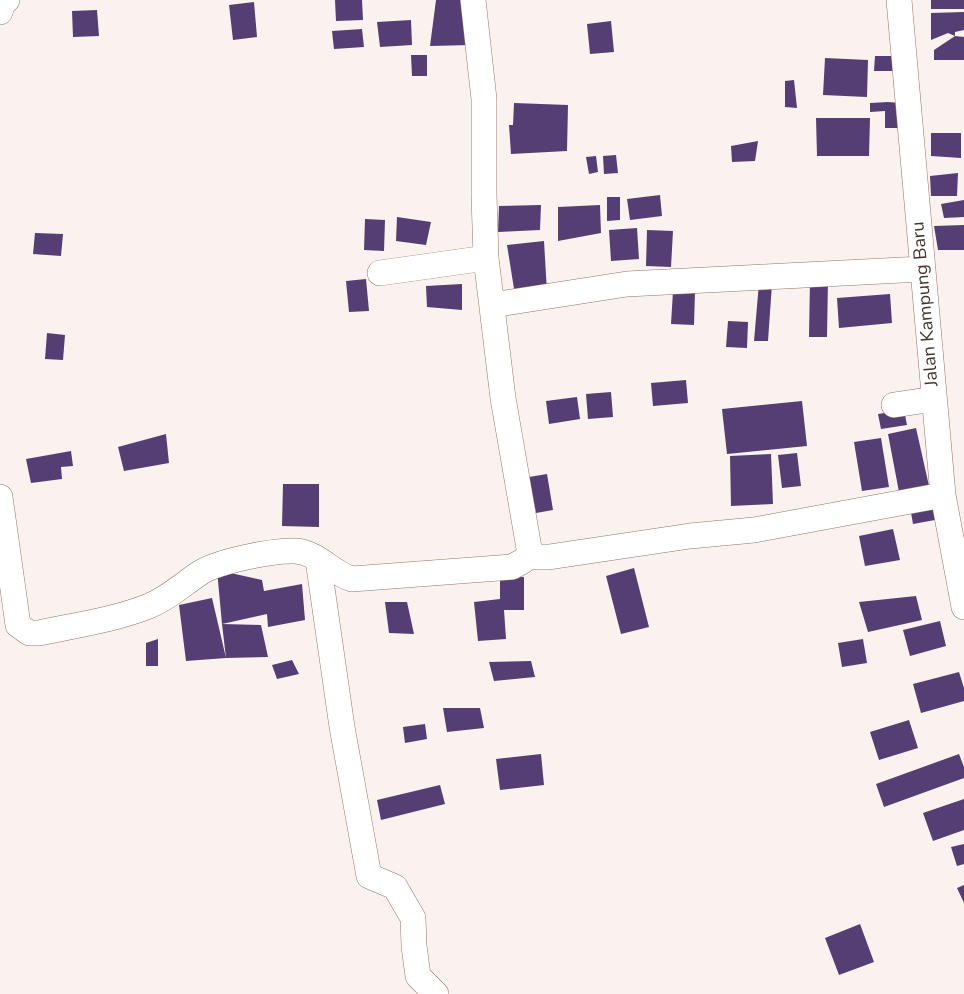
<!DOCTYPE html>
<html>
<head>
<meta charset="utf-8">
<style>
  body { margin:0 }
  canvas { display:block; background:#faf2ee }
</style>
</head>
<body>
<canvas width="964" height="994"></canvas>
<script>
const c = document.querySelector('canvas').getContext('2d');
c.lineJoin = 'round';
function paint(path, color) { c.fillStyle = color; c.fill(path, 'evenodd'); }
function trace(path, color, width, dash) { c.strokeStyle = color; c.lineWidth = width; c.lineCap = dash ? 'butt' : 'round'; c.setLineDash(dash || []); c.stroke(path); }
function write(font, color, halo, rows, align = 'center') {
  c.font = font + ' "Nunito Sans",sans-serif'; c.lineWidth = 5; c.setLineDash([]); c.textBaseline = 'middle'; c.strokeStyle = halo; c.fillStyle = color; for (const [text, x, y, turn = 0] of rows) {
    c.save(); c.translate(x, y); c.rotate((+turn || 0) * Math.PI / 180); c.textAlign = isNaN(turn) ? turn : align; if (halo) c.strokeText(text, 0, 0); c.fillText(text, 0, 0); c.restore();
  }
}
paint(new Path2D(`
  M335 0H362L363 20 336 21Z
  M436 0H464L471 45 430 46Z
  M931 0H964V9H931Z
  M254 2 257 37 233 40 229 5Z
  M97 10 99 36 73 37 72 11Z
  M964 12V30L955 32V36L948 33 931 40V13Z
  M411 20 412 45 380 47 377 22Z
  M611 21 614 52 590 54 587 24Z
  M362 29 364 47 334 49 332 31Z
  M955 36 964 37V60H934V50Z
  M411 55H427V76H412Z
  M875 56H894L893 71H874Z
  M825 58 868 60 867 97 823 95Z
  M794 80 797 108 785 107V81Z
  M888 102 901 103V128H885V111L870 112V103Z
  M514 103 568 105 567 151 511 154 509 125H513Z
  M816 118H870L869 156H817Z
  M931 133H961V158L931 156Z
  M758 141 755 161 732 162 731 146Z
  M616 155 618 173 604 174 603 156Z
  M596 156 598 172 589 174 586 157Z
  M958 173 957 196H931L930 176Z
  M660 195 662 216 630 220 627 199Z
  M607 197H620V220L607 221Z
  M964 200V217L944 218 941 204Z
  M541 205 540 230 498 232 499 206Z
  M600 205 601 233 558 241V207Z
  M397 217 431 222 426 245 396 241Z
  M365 219 385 220 384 251 364 250Z
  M964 225V250H938L934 226Z
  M637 228 639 259 611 261 609 230Z
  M647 230 673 231 671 267 646 266Z
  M35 233 63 234 61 256 33 254Z
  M544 241 547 292 515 295 507 245Z
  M366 279 369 311 349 312 346 281Z
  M810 279H828L827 337H809Z
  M759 283 772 284 768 341H754Z
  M462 284V310L427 307 426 286Z
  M673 291 695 292 694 325 671 324Z
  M890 294 892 323 839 328 837 298Z
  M728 321 748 322 747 348 726 347Z
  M47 333 65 335 63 360 45 359Z
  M686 380 688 403 653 406 651 383Z
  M611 392 613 417 588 419 586 394Z
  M577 397 580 419 549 424 546 401Z
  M802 401 807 446 727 454 722 409Z
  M904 410 907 425 881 429 878 414Z
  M916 428 929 486 899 492 888 434Z
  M166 434 169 463 124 471 118 447Z
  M881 438 889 487 862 491 854 442Z
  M71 451 73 466 61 467 62 479 31 483 26 459Z
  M797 453 801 486 782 488 778 455Z
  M771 454 773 504 731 506 730 456Z
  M547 474 553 510 536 513 529 477Z
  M283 484H319V527L282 526Z
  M932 503 935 520 913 524 910 507Z
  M893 529 900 560 865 566 859 536Z
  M634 568 649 627 621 634 606 576Z
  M217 570 262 580 264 591 302 584 305 620 268 627 267 614 222 624Z
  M500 577H524V610H504L506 639 478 641 474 602 500 599Z
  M916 596 922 620 868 632 859 602Z
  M212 598 226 658 186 661 179 605Z
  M385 602H407L414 634 389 633Z
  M940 621 946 646 910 656 903 630Z
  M222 624 261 625 268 657 226 658Z
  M158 639V666H146V643Z
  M863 639 867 663 842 667 838 643Z
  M292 660 299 674 277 679 272 665Z
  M531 661 535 677 494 681 489 662Z
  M959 672 964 688V701L921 713 913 684Z
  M443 708H480L484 728 447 732Z
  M909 720 918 748 879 760 870 732Z
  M425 724 427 739 405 743 403 727Z
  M541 754 544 785 500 790 496 759Z
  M959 754 964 767V778L884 807 876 784Z
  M440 785 445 804 381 820 377 800Z
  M964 799V830L933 841 923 813Z
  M964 844V864L957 866 951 847Z
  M964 885V903L957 888Z
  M860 924 874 962 839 975 825 938Z`), '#543e74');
const minor = new Path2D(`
  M473 0 484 99V195L486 258 503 398 530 554 534 557H549L690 536 754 530 943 495
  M899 0 943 495 964 607
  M0 12 3 3 7 0
  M380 273 486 258
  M492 305 627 284 922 269
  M894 405 934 399
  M0 497 18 625 29 633H39C76 625 114 620 149 606 169 598 183 584 200 573 218 561 274 550 295 551 317 552 332 573 352 579L512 567 523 561 530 554
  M318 560 342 727 369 876 395 887 413 918 414 946 418 976 436 994`);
trace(minor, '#967464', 26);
trace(minor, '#fff', 25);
write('18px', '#42332c', '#fff', [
  ["Jalan Kampung Baru",926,304,-95]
]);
</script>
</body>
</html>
